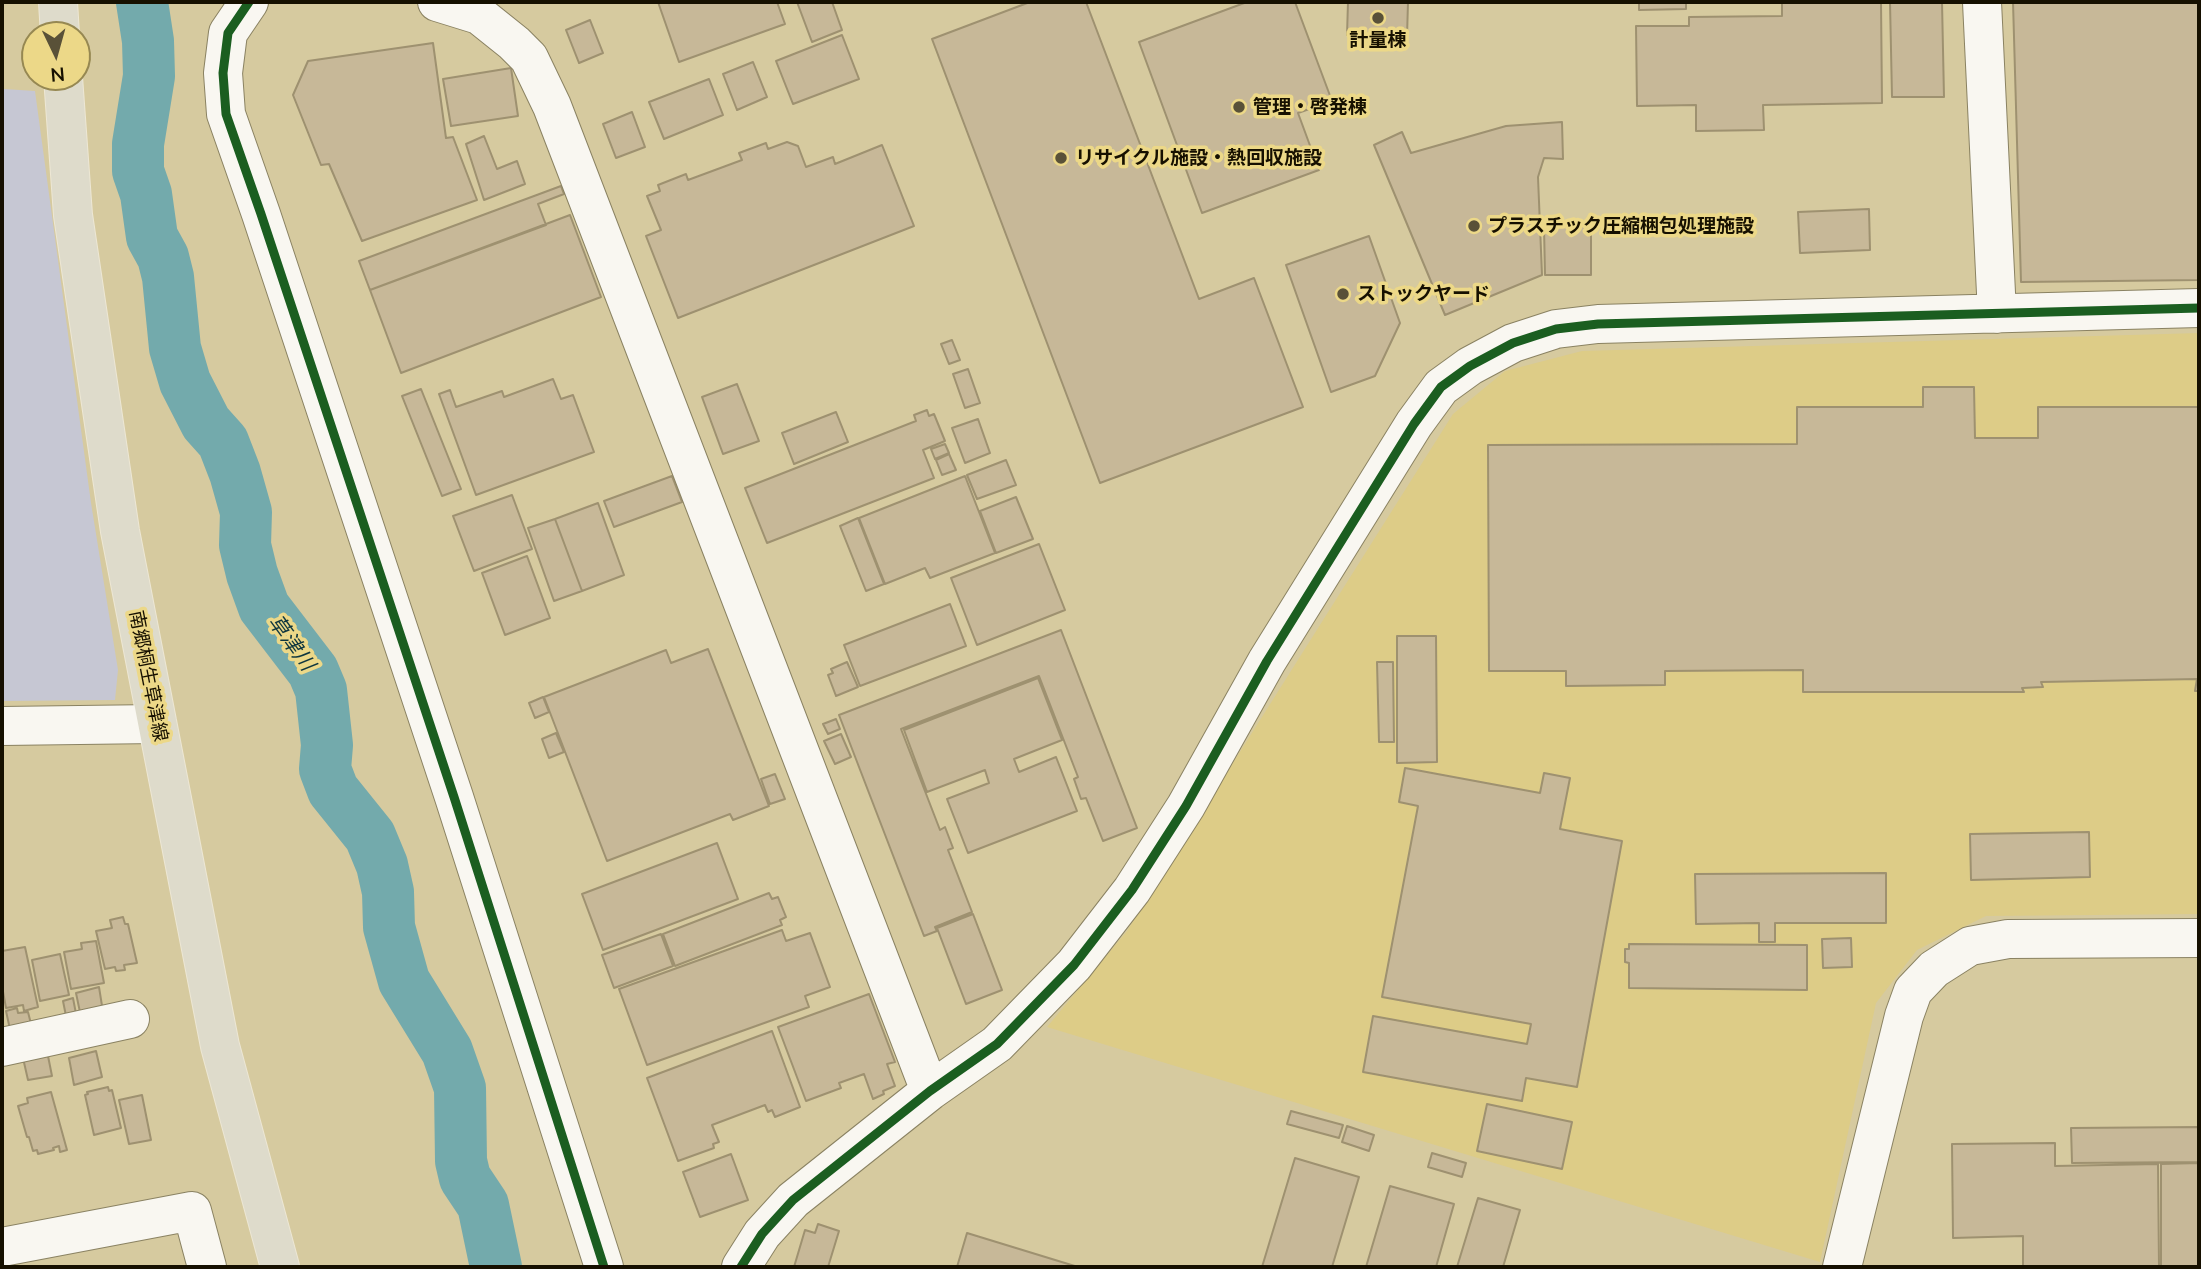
<!DOCTYPE html>
<html>
<head>
<meta charset="utf-8">
<style>
  body { margin:0 }
  #map { position:relative; width:2201px; height:1269px; overflow:hidden; background:#d6ca9f; font-family:Mulish,sans-serif }
  canvas { display:block }
  .frame { position:absolute; inset:0; border:4px solid #161000; pointer-events:none }
  .north { position:absolute; left:21px; top:21px; width:70px; height:70px; box-sizing:border-box; background:#ecd888; border:2px solid #968852; border-radius:50%; rotate:175deg; font-size:19px; font-weight:700; line-height:28px; text-align:center; color:#161000 }
  .north::after { content:''; display:block; margin:auto; width:24px; height:32px; background:#595138; clip-path:polygon(50% 0,100% 100%,50% 72%,0 100%) }
</style>
</head>
<body>
<div id="map">
<canvas width="2201" height="1269"></canvas>
<div class="frame"></div>
<div class="north">N</div>
</div>
<script>
const c = document.querySelector('canvas').getContext('2d');
c.lineJoin = 'round';
function paint(path, color) { c.fillStyle = color; c.fill(path, 'evenodd'); }
function trace(path, color, width, dash) { c.strokeStyle = color; c.lineWidth = width; c.lineCap = dash ? 'butt' : 'round'; c.setLineDash(dash || []); c.stroke(path); }
function write(font, color, halo, rows, align = 'center') {
  c.font = font + ' Mulish,"Noto Sans JP",sans-serif'; c.lineWidth = 7; c.setLineDash([]); c.textBaseline = 'middle'; c.strokeStyle = halo; c.fillStyle = color; for (const [text, x, y, turn = 0] of rows) {
    c.save(); c.translate(x, y); c.rotate((+turn || 0) * Math.PI / 180); c.textAlign = isNaN(turn) ? turn : align; if (halo) c.strokeText(text, 0, 0); c.fillText(text, 0, 0); c.restore();
  }
}
paint(new Path2D(`
  M2199 333V914L1986 916 1917 950 1876 1003 1820 1262 1047 1027 1127 931 1453 414 1505 371 1582 351Z`), '#ddcc87');
paint(new Path2D(`
  M4 89 35 91 91 503 118 670 115 700 2 701V90Z`), '#c6c7d3');
trace(new Path2D(`
  M142 2 148 41 149 76 138 144V171L146 194 152 237 163 257 168 277 175 348 185 382 206 423 223 442 235 473 246 512 245 545 252 574 264 607 313 671 321 690 327 745 325 769 333 790 370 836 382 865 388 892 389 927 404 981 447 1051 460 1088 461 1161 465 1178 483 1205 496 1267`), '#73aaac', 52);
const building = new Path2D(`
  M658 2H777L785 24 679 62Z
  M797 2H832L842 30 812 42Z
  M1030 2H1086L1199 299 1254 278 1303 407 1100 483 932 39Z
  M1247 2H1295L1332 101 1298 113 1319 170 1202 213 1139 42Z
  M1348 2H1408L1407 37 1347 35Z
  M1639 2H1686V9L1639 10Z
  M1782 2H1881L1882 103 1763 105 1764 130 1696 131V105L1637 106 1636 26H1689V17L1782 16Z
  M1890 2H1942L1944 97H1892Z
  M2013 2H2199V280L2021 282Z
  M590 20 603 53 579 63 566 30Z
  M842 35 859 79 793 104 776 61Z
  M433 43 446 138 453 137 477 200 362 241 329 164 321 165 293 95 308 61Z
  M753 62 767 97 737 110 723 74Z
  M511 68 518 116 451 126 443 79Z
  M709 79 723 115 664 139 649 102Z
  M632 112 645 147 616 158 603 124Z
  M1562 122 1563 159 1544 158 1538 177 1542 275 1445 315 1374 145 1402 132 1411 153 1506 126Z
  M484 136 497 169 517 161 525 184 484 200 466 144Z
  M787 142 798 146 806 167 833 157 835 164 882 145 914 226 678 318 646 236 661 230 647 196 660 191 658 185 686 174 688 180 742 160 739 153 766 143 768 149Z
  M561 186 564 194 538 204 546 225 370 290 359 261Z
  M1869 209 1870 250 1800 253 1798 212Z
  M570 215 601 297 401 373 370 290Z
  M1591 226V275H1545L1544 227Z
  M1369 236 1400 323 1375 376 1331 392 1286 265Z
  M952 340 960 360 949 364 941 344Z
  M968 369 980 403 965 408 953 374Z
  M553 379 561 399 573 395 594 452 476 495 439 394 450 390 456 407 502 391 504 397Z
  M737 384 759 441 723 454 702 397Z
  M1923 387H1974L1975 438H2038V407H2199V691H2195L2197 679 2041 682 2043 687 2022 688 2024 692H1803V670L1665 671V685L1566 686V671H1489L1488 445 1797 444V407H1923Z
  M421 389 461 489 442 496 402 396Z
  M927 410 929 416 934 414 945 441 923 450 934 478 767 543 745 488 916 421 914 415Z
  M836 412 848 442 794 464 782 433Z
  M978 419 990 453 965 463 952 428Z
  M945 444 949 453 935 459 931 449Z
  M949 454 956 470 942 475 936 460Z
  M1006 460 1016 485 977 499 967 475Z
  M672 476 682 502 614 527 604 501Z
  M965 476 995 553 930 578 925 568 885 584 859 518Z
  M512 495 532 549 474 571 453 516Z
  M1016 497 1033 539 996 553 980 511Z
  M598 503 624 575 582 591 555 519Z
  M858 518 884 584 866 591 840 526Z
  M555 519 582 591 554 601 528 528Z
  M1039 544 1065 610 977 645 951 578Z
  M527 556 550 618 505 635 482 573Z
  M950 604 966 646 860 686 844 645Z
  M1061 630 1137 828 1103 841 1086 798 1081 799 1074 779 1078 777 1039 676 901 729 940 830 945 827 953 848 948 850 972 912 935 927 937 931 924 936 839 715Z
  M1397 636H1436L1437 762 1397 763Z
  M708 649 769 806 733 820 730 814 607 861 544 697 666 650 671 663Z
  M847 662 858 687 836 696 828 675 833 673 831 669Z
  M1377 662H1393L1394 742H1379Z
  M1038 678 1062 740 1014 759 1019 772 1056 757 1077 811 968 853 947 799 989 783 985 770 927 792 904 730Z
  M543 697 549 712 535 718 529 703Z
  M836 719 840 729 828 734 823 724Z
  M556 733 564 752 549 758 542 739Z
  M841 734 851 757 835 764 824 741Z
  M1405 768 1540 793 1544 773 1570 778 1560 829 1622 841 1577 1087 1526 1078 1522 1101 1363 1072 1373 1016 1527 1044 1531 1024 1382 997 1418 806 1399 802Z
  M775 774 785 799 770 804 761 779Z
  M2089 832 2090 877 1971 880 1970 834Z
  M717 843 738 899 603 950 582 894Z
  M1886 873V923H1775V942H1759V923L1696 924 1695 874Z
  M769 893 772 899 778 897 786 917 780 920 782 925 675 966 663 934Z
  M973 914 1002 990 966 1004 937 928Z
  M123 917 125 924H128L137 963 124 965 125 970 116 971 115 967 105 969 96 931 112 928 110 920Z
  M782 930 786 941 810 933 830 987 805 996 809 1007 647 1065 619 989Z
  M661 934 673 966 614 988 602 955Z
  M1851 938 1852 967 1823 968 1822 939Z
  M96 941 104 983 71 989 64 952 82 949 81 943Z
  M1629 944 1807 945V990L1629 988V963L1625 962V949H1629Z
  M25 947 38 1007 24 1011 23 1005 6 1008 2 986V951Z
  M60 954 69 995 40 1001 32 960Z
  M99 987 103 1012 81 1017 76 993Z
  M869 994 895 1062 887 1064 895 1086 883 1091 884 1094 873 1099 864 1074 839 1083 841 1088 806 1101 778 1027Z
  M73 998 77 1019 67 1021 63 1001Z
  M17 1008 18 1013 28 1012 32 1028 11 1034 6 1011Z
  M772 1031 800 1107 775 1117 772 1110 768 1112 765 1105 712 1125 719 1142 713 1144 714 1148 678 1161 647 1078Z
  M47 1051 52 1076 28 1080 23 1058Z
  M96 1051 102 1077 74 1085 69 1058Z
  M108 1087 109 1091 112 1090 121 1128 94 1135 85 1095 88 1094 87 1092Z
  M51 1092 67 1150 60 1152 59 1146 53 1148 54 1150 38 1154 37 1150 33 1151 29 1137H27L18 1106 28 1103 27 1098Z
  M142 1095 151 1140 129 1144 119 1100Z
  M1487 1104 1572 1122 1562 1169 1477 1151Z
  M1291 1111 1343 1125 1339 1138 1287 1124Z
  M1347 1126 1374 1135 1369 1151 1342 1142Z
  M2199 1127V1162L2072 1163 2071 1128Z
  M2055 1143V1166L2158 1164 2159 1267H2023V1236L1953 1238 1952 1144Z
  M1432 1153 1466 1163 1462 1177 1428 1167Z
  M731 1154 748 1200 700 1217 683 1172Z
  M1295 1158 1359 1177 1332 1267H1262Z
  M2199 1163V1267H2161V1164Z
  M1390 1186 1454 1204 1436 1267H1366Z
  M1478 1198 1520 1210 1503 1267H1457Z
  M818 1224 839 1231 828 1267H794L805 1230 815 1233Z
  M967 1233 1078 1267H957Z`);
paint(building, '#c7b898');
trace(building, '#9e9170', 2);
const minor = new Path2D(`
  M249 2 228 33 223 73 226 114 261 214 454 797 604 1267
  M437 2 479 15 514 43 529 58 552 106 930 1091
  M1982 2 1997 314
  M2 726 157 724
  M2 1047 130 1019
  M2 1247 192 1211 207 1267
  M741 1267 762 1234 793 1200 930 1091 997 1044 1074 965 1132 890 1186 806 1267 661 1414 424 1441 387 1470 366 1513 343 1556 329 1598 324 2199 308
  M1842 1267 1904 1016 1913 991 1934 969 1970 946 2008 939 2199 938`);
const major = new Path2D(`
  M58 2 60 35
  M63 77 73 215 120 531 220 1046 280 1267`);
trace(minor, '#8a8262', 40);
trace(major, '#ede7d4', 40);
trace(minor, '#f9f7f1', 38);
trace(major, '#dedbcb', 38);
trace(new Path2D(`
  M249 2 228 33 223 73 226 114 261 214 454 797 604 1267
  M741 1267 762 1234 793 1200 930 1091 997 1044 1074 965 1132 890 1186 806 1267 661 1414 424 1441 387 1470 366 1513 343 1556 329 1598 324 2199 308`), '#1b5e20', 9);
for (const [x, y, r, color] of [
  [1378,18,7,"#595138"],
  [1239,107,7,"#595138"],
  [1061,158,7,"#595138"],
  [1474,226,7,"#595138"],
  [1343,294,7,"#595138"]
]) { const dot = new Path2D(); dot.arc(x, y, r, 0, 2 * Math.PI); c.fillStyle = color; c.fill(dot); trace(dot, '#ecd888', 2.5); }
write('bold 19px', '#161000', '#ecd888', [
  ["計量棟",1378,40,"center"],
  ["管理・啓発棟",1253,107],
  ["リサイクル施設・熱回収施設",1075,158],
  ["プラスチック圧縮梱包処理施設",1488,226],
  ["ストックヤード",1357,294]
], 'left');
write('19px', '#161000', '#ecd888', [
  ["南郷桐生草津線",148,676,79]
]);
write('italic 21px', '#0e363f', '#ecd888', [
  ["草津川",291,643,54]
]);
</script>
</body>
</html>
